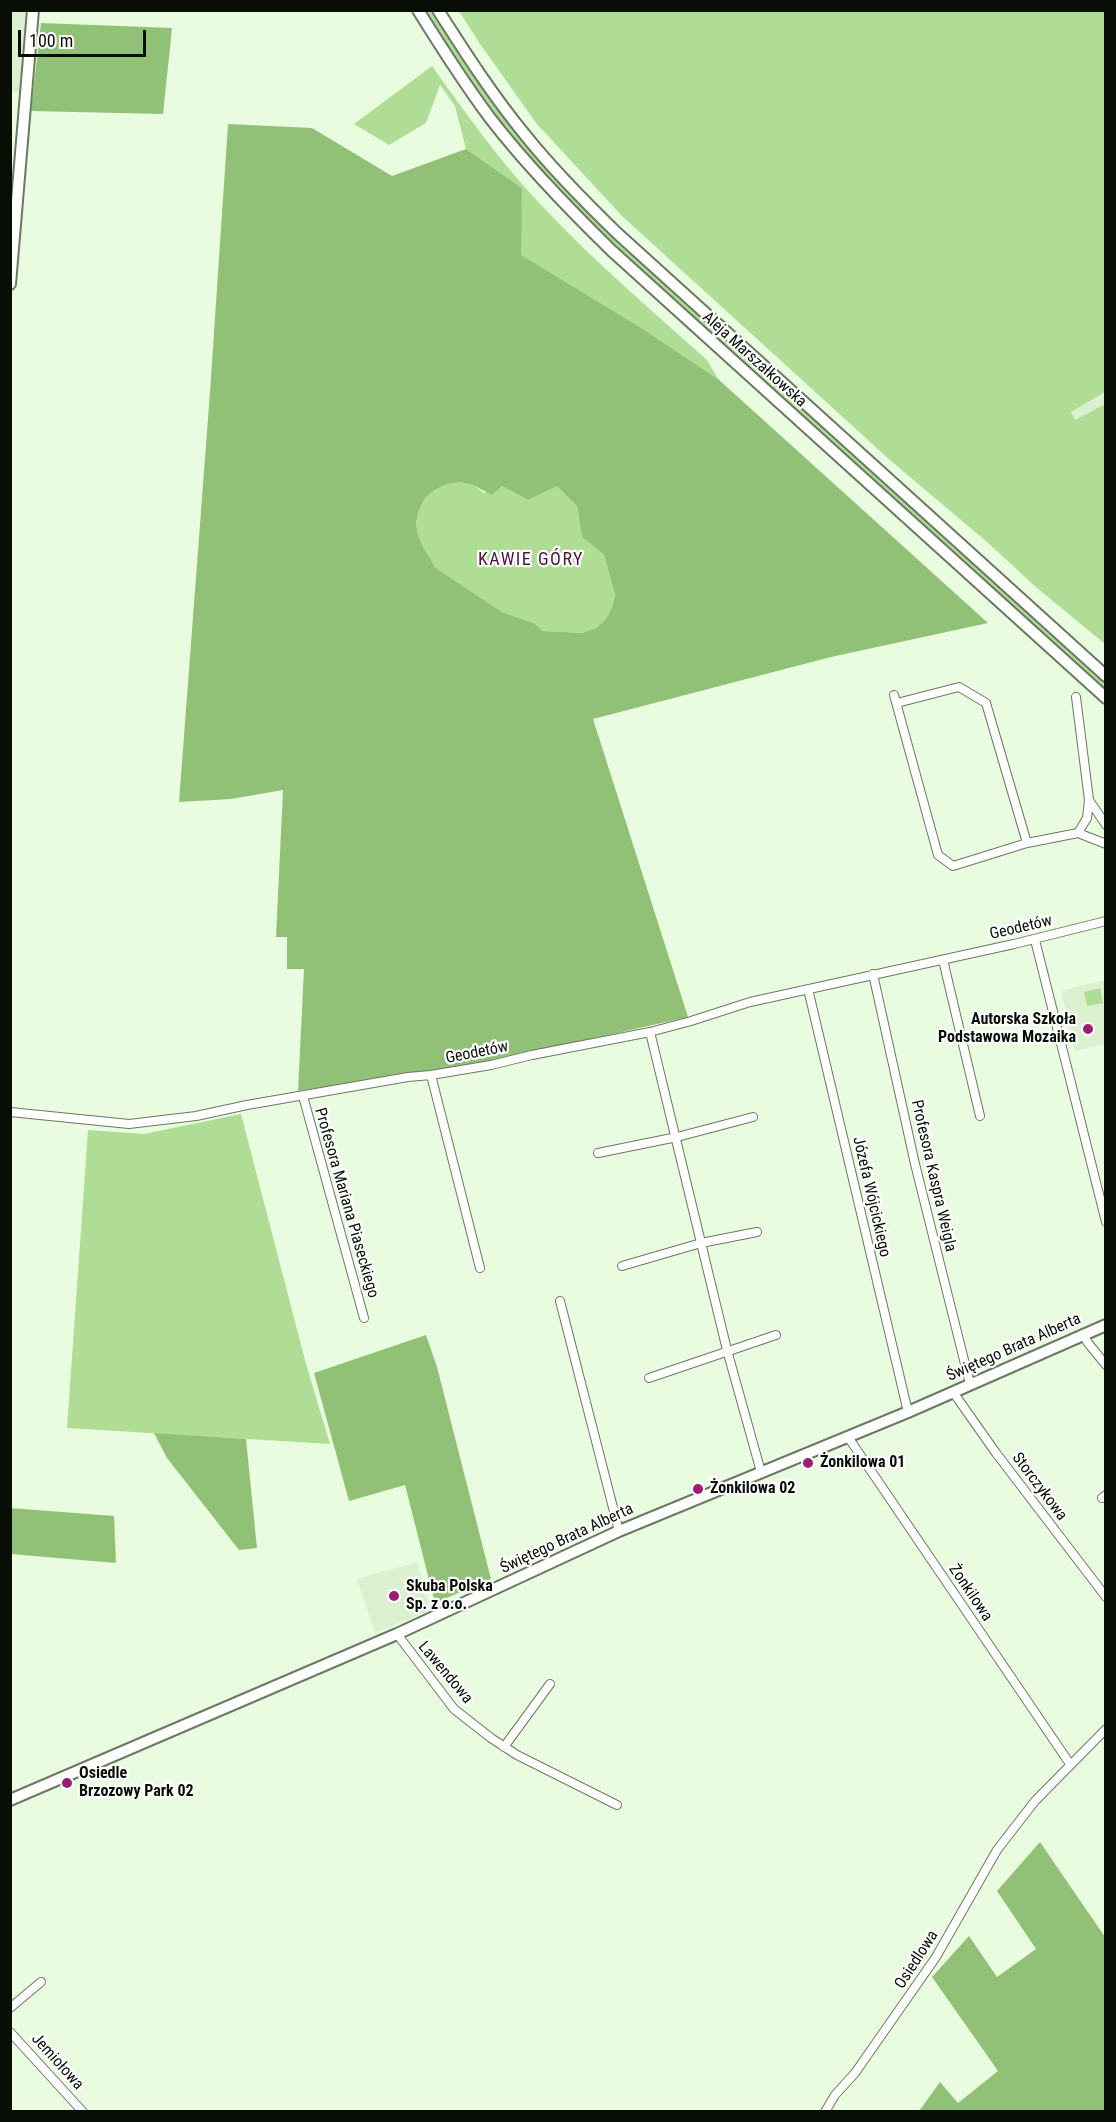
<!DOCTYPE html>
<html>
<head>
<meta charset="utf-8">
<style>
  body { margin:0 }
  #map { position:relative; width:1116px; height:2122px; overflow:hidden; background:#eafce0; font-family:"Roboto Condensed",sans-serif }
  canvas { display:block }
  .frame { position:absolute; inset:0; border:12px solid #080e06; pointer-events:none }
  .scale { position:absolute; left:18px; top:30px; width:128px; height:27px; box-sizing:border-box; border:3px solid #080e06; border-top:0; padding-left:8px; font-size:18px; line-height:21px; white-space:nowrap; color:#080e06; -webkit-text-stroke:4px #fff; paint-order:stroke }
</style>
</head>
<body>
<div id="map">
<canvas width="1116" height="2122"></canvas>
<div class="frame"></div>
<div class="scale">100 m</div>
</div>
<script>
const c = document.querySelector('canvas').getContext('2d');
c.lineJoin = 'round';
function paint(path, color) { c.fillStyle = color; c.fill(path, 'evenodd'); }
function trace(path, color, width, dash) { c.strokeStyle = color; c.lineWidth = width; c.lineCap = dash ? 'butt' : 'round'; c.setLineDash(dash || []); c.stroke(path); }
function write(font, color, halo, rows, align = 'center') {
  c.font = font + ' "Roboto Condensed",sans-serif'; c.lineWidth = 4.5; c.setLineDash([]); c.textBaseline = 'middle'; c.strokeStyle = halo; c.fillStyle = color; for (const [text, x, y, turn = 0] of rows) {
    c.save(); c.translate(x, y); c.rotate((+turn || 0) * Math.PI / 180); c.textAlign = isNaN(turn) ? turn : align; if (halo) c.strokeText(text, 0, 0); c.fillText(text, 0, 0); c.restore();
  }
}
paint(new Path2D(`
  M11 11H33L27 93 11 92Z
  M1105 392V404L1075 420 1071 411Z
  M1105 980V1044L1075 1051 1061 991Z
  M417 1562 431 1610 375 1633 357 1579Z`), '#daf0cf');
paint(new Path2D(`
  M423 11H432L492 100 594 218 1105 683 1104 691 629 261 546 178 507 132 468 81Z
  M459 11H1105V392L1071 412 1075 420 1105 404V644L1037 588 987 542 891 461 622 216 536 123 478 41Z
  M432 66C466 114 501 163 543 207 594 261 651 310 707 360L718 379 643 329 520 255 522 188 466 149 455 106 440 85 426 123 389 145 354 124Z
  M460 482 473 485 484 493 502 486 528 500 557 485 577 506 582 537 604 555 615 595 612 607 606 619 596 628 582 633 543 631 534 623 502 612 436 568 423 547 418 535 416 523 419 510 425 498 435 490 447 484Z
  M1100 988 1103 1003 1087 1006 1084 992Z
  M241 1114 306 1364 330 1444 67 1428 88 1130 144 1134Z`), '#afdd95');
paint(new Path2D(`
  M41 23 172 28 163 114 31 111Z
  M228 124 312 128 392 176 466 149 522 188 521 255 643 329 718 379 988 623 831 657 593 719 688 1017 494 1061 298 1091 304 969H287V937H276L283 790 231 799 179 802 210 392ZM460 482 473 485 492 495 502 486 528 500 557 486 577 506 582 537 604 555 615 595 612 607 606 619 596 628 582 633 543 631 534 623 502 612 436 568 423 547 418 535 416 523 419 510 425 498 435 490 447 484Z
  M426 1335 437 1367 491 1579 435 1603 405 1485 349 1501 314 1373Z
  M154 1433 246 1439 257 1548 239 1550 167 1458Z
  M10 1508 114 1516 116 1563 11 1554Z
  M1040 1842 1105 1937V2111H919L940 2082 958 2103 998 2071 932 1977 969 1936 997 1977 1036 1949 997 1891Z`), '#91c176');
const street = new Path2D(`
  M894 695 938 855 953 866 1027 843 1078 833 1106 844
  M1076 697 1089 800 1106 825
  M897 703 959 687 986 703 1027 843
  M1078 833 1087 818 1089 800
  M1035 940 1106 1222
  M943 960 980 1116
  M873 974 915 1164 970 1384
  M808 989 908 1412
  M650 1032 727 1350 761 1472
  M431 1075 480 1268
  M303 1096 364 1318
  M10 1112 129 1124 196 1116 247 1105 408 1077 431 1075 491 1065 532 1055 650 1032 691 1021 750 1002 1014 944 1106 921
  M598 1153 677 1137 753 1117
  M622 1266 701 1243 757 1232
  M560 1301 619 1531
  M1083 1334 1088 1343 1106 1365
  M649 1378 776 1335
  M953 1392 996 1453 1106 1597
  M848 1437 1070 1764
  M1102 1498 1106 1495
  M397 1634 454 1709 491 1738 517 1755 617 1805
  M504 1747 550 1684
  M10 2008 41 1982
  M10 2032 83 2112
  M825 2112 835 2095 855 2073 936 1957 997 1850 1035 1801 1106 1729`);
const secondary = new Path2D(`
  M418 10C441 47 464 83 490 118 527 166 569 209 612 251L1106 698
  M438 10C466 54 493 96 526 136 554 171 586 203 618 234L1106 676
  M10 284 33 10
  M10 1800 397 1634 619 1531 908 1412 1106 1325`);
trace(street, '#6a7961', 10);
trace(secondary, '#6a7961', 14);
trace(street, '#fff', 8);
trace(secondary, '#fff', 10);
for (const [x, y, r, color] of [
  [1088,1029,6,"#9b1d73"],
  [808,1463,6,"#9b1d73"],
  [698,1489,6,"#9b1d73"],
  [394,1596,6,"#9b1d73"],
  [67,1783,6,"#9b1d73"]
]) { const dot = new Path2D(); dot.arc(x, y, r, 0, 2 * Math.PI); c.fillStyle = color; c.fill(dot); trace(dot, '#fff', 2); }
write('16px', '#080e06', '#fff', [
  ["Aleja Marszałkowska",754,360,42],
  ["Geodetów",1021,928,-13],
  ["Geodetów",477,1053,-11],
  ["Profesora Kaspra Weigla",933,1176,77],
  ["Józefa Wójcickiego",871,1197,77],
  ["Profesora Mariana Piaseckiego",346,1203,74],
  ["Świętego Brata Alberta",1014,1348,-24],
  ["Storczykowa",1039,1487,53],
  ["Świętego Brata Alberta",567,1539,-25],
  ["Żonkilowa",970,1593,56],
  ["Lawendowa",445,1673,50],
  ["Osiedlowa",917,1960,-57],
  ["Jemiołowa",57,2062,48]
]);
write('bold 16px', '#080e06', '#fff', [
  ["Autorska Szkoła",1076,1020,"right"],
  ["Podstawowa Mozaika",1076,1038,"right"],
  ["Żonkilowa 01",820,1463],
  ["Żonkilowa 02",710,1489],
  ["Skuba Polska",406,1587],
  ["Sp. z o.o.",406,1605],
  ["Osiedle",79,1774],
  ["Brzozowy Park 02",79,1792]
], 'left');
c.letterSpacing = '1.5px';
write('18px', '#50153b', '#fff', [
  ["KAWIE GÓRY",531,560]
]);
c.letterSpacing = '0px';
</script>
</body>
</html>
